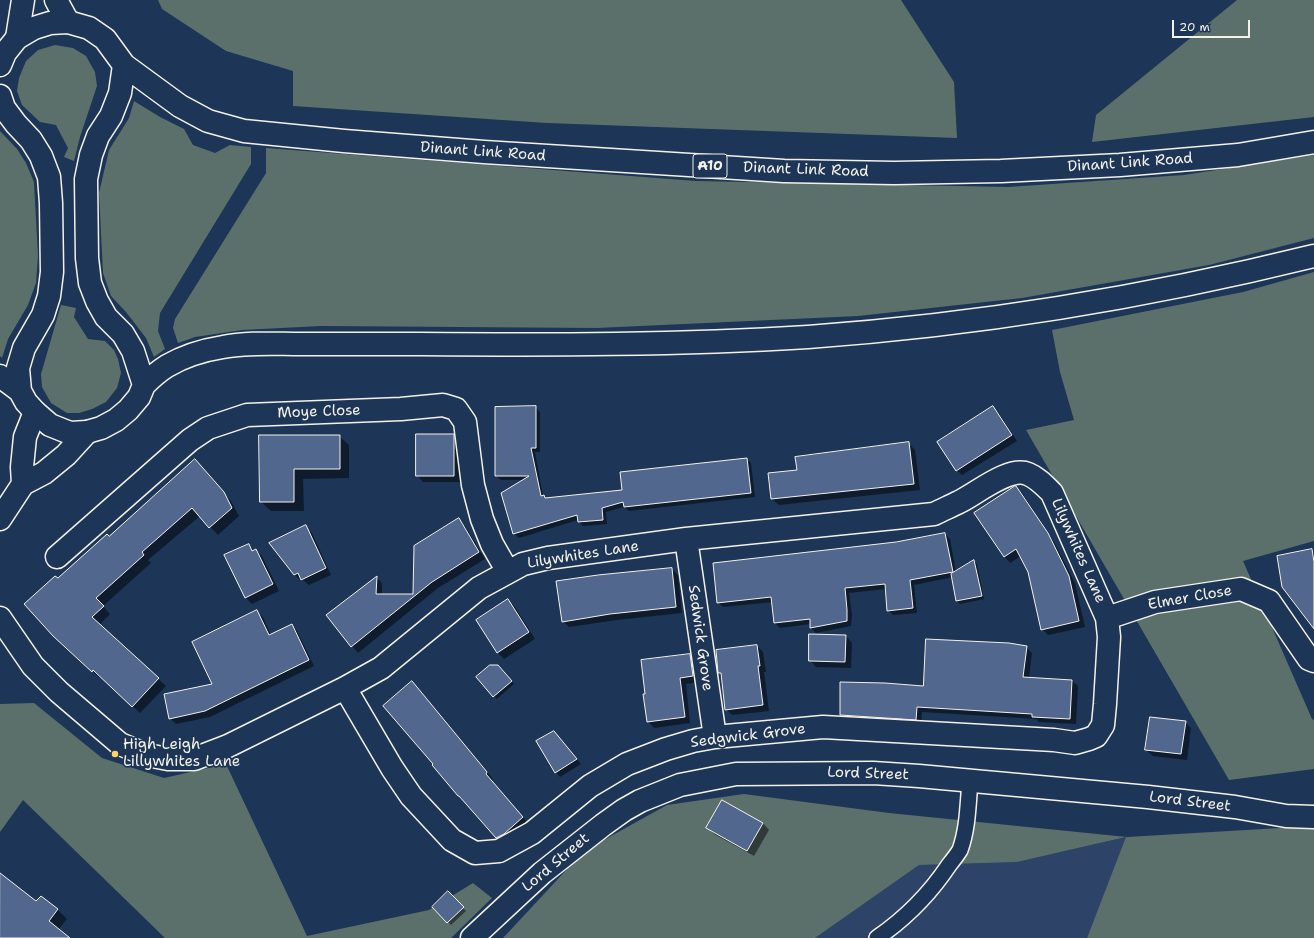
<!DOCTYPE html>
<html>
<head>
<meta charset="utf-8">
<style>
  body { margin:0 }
  #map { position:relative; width:1314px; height:938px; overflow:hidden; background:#1d3557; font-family:"Shantell Sans",sans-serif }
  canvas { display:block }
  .scale { position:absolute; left:1172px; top:20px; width:78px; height:18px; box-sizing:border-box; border:2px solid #f4f1e8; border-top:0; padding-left:5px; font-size:12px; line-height:14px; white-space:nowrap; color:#f4f1e8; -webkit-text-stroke:3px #1d3557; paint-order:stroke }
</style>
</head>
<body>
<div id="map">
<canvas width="1314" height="938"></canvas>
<div class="scale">20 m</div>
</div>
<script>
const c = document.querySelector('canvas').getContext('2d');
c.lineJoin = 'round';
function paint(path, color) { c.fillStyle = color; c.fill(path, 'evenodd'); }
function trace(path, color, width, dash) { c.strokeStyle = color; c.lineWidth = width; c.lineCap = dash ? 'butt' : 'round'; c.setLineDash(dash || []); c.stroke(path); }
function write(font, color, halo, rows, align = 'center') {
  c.font = font + ' "Shantell Sans",sans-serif'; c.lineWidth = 3.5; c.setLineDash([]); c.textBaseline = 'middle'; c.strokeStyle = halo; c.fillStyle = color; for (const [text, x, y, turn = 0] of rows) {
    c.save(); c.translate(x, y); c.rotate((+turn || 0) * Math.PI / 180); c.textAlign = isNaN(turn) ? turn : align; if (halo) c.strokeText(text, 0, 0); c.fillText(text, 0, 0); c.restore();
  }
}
paint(new Path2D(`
  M1127 837 1087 938H815L919 865 1017 862Z`), '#2d4468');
paint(new Path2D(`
  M158 0H901L954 82 957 138 547 123 293 106V71L226 51 162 9Z
  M1237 0H1314V117L1092 142 1096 115Z
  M55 45 73 48 86 56 95 72 97 86 80 137 74 161 64 157 68 148 56 125 40 122 22 105 17 91 19 78 26 61 38 50Z
  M134 101 160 117 184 129 193 145 215 153 230 145 251 147V164L160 313 158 331 165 349 154 357 146 338 126 312 111 296 103 273 99 193 109 150 129 118Z
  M0 131 17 149 26 163 34 182 38 256 36 283 28 305 8 339 2 358 0 356Z
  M266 148 696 181 1008 187 1184 175 1314 155V238L1209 265 1022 298 858 316 597 328 321 326 242 330 195 337 178 343 173 328 175 319 266 173Z
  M1314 272V541L1243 561 1312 719 1314 720V769L1229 780 1026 430 1074 420 1060 372 1052 330 1243 292Z
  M61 305 76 308 74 317 88 339 105 341 114 350 118 359 121 373 117 388 106 402 92 409 79 413H67L51 403 42 387 41 374Z
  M34 703 102 758 164 778 226 764 307 936 429 910 473 883 492 898 451 938H165L23 800 0 832V704Z
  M744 794 889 813 1127 837 1314 826V938H1087L1126 837 1017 862 919 865 815 938H503L584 851 667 805Z`), '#5b706b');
paint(new Path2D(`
  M535 407 540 412V452H535L543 496 546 499 623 491 747 459 751 463 755 497 629 511 624 507 606 512 607 524 583 526 579 522 578 520 519 538 514 533 525 480H501L496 476Z
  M993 407 998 412 1017 441 962 475 957 470Z
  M453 435 460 441V482H423L417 475Z
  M260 436H339L349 445V478L303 479 304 511H271L261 502Z
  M909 444 915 450 920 490 779 505 772 499 798 471Z
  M202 468 231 501 239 516 218 535 200 516 148 560 151 563 103 606 110 614 99 625 166 686 140 713 101 677 100 678 62 644 58 580 109 537Z
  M1016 487 1022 493 1053 540 1075 583 1085 627 1048 635 1042 629 1029 572 1021 556 1010 563 1004 556Z
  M459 520 465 526 485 559 438 588 358 653 327 616 376 577 382 583V595H414Z
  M305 527 312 533 331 575 309 585 303 580 301 581 294 574Z
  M945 534 950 539 956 572 974 561 977 564 984 599 960 604 957 601 953 577 914 585 917 613 893 615 888 610 886 589 849 593 852 615 851 626 816 633 811 628V624L780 628 775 623 773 602 723 607 718 602 896 543Z
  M248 545 254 551 256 550 262 556 279 591 252 604 245 597Z
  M1311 550 1314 553V627Z
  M672 569 678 575 682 613 617 620 569 627 563 621Z
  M508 600 515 607 535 639 504 659 498 653Z
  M257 612 263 617 271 635 292 625 297 631 314 666 210 717 176 724 170 718 213 684Z
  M846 636 852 643 851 668 816 667 810 660Z
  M757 646 763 652 766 672H764L769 711 732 715 726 709 722 676 719 673Z
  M1026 647 1032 653 1029 678 1072 681 1078 686 1076 724 1039 722 1036 719 922 712 921 725 846 721 841 715 924 687Z
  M690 655 696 661 699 682 686 684 690 723 654 728 648 721Z
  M501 669 514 684 497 699 494 696Z
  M418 689 493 779 491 781 529 824 503 844 465 802Z
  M1185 722 1191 728 1187 760 1153 756 1146 750Z
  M558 737 581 764 560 777 556 772Z
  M763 823 769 830 754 856 714 834 708 828Z
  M0 874 37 903 41 897 58 910 67 919 58 930 66 938H0Z
  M448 893 466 911 451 925 433 907Z`), '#0007');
const building = new Path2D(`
  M536 406V448H531L541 496 544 495 545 498 622 490 620 472 747 458 751 493 624 507 623 502 602 508 603 520 578 522 577 515 513 534 501 493 529 476H495V407Z
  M993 406 1012 435 956 471 937 442Z
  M416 434H454V476H416Z
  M259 435H340V469H294V502H260Z
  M909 442 914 484 771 499 768 473 797 470 795 457Z
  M195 459 224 492 232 508 209 528 192 508 142 552 144 555 96 598 104 606 92 617 159 678 132 707 93 670 92 672 53 636 24 604 55 576 58 578 107 534 109 536Z
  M1015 486H1016L1048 533 1069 576 1079 621 1041 630 1028 572 1016 549 1004 557 974 513Z
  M459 518 479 552 432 582 351 647 326 615 377 576 376 594H413L414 546Z
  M306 525 326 568 301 580 298 573 294 575 269 543Z
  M945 533 953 572 910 580 913 608 887 611 885 584 845 588 847 610V621L810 628V619L774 623 771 597 717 603 713 563 896 542Z
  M249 544 252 551 256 549 273 584 245 598 224 555Z
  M1312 549 1314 562V629L1282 587 1277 556Z
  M974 560 982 596 956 601 951 574Z
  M672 568 676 607 610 614 562 622 556 581 598 575Z
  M508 599 529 632 497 653 476 620Z
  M257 610 269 635 292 624 309 660 205 711 169 719 164 694 212 684 192 642Z
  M809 634 846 635 845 662 809 661Z
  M926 639 1009 643 1027 646 1023 677 1072 680 1070 719 1032 717V714L917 707 916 720 840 715V682L885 683 923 686Z
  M757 645 760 666H758L763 705 725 710 721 673H718L716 650Z
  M690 654 693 676 680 678 685 717 647 722 643 694H645L641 660Z
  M490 665H498L512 681 493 697 476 677Z
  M412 681 487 772 486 774 523 817 504 834 496 838 459 796H458L432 765 433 764 383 706Z
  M1150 717 1186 721 1181 754 1145 750Z
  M554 731 577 759 555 773 536 741Z
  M722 800 763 823 747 851 706 828Z
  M0 873 36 901 41 896 58 909 49 921 70 938H0Z
  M448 891 464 907 447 923 432 907Z`);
paint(building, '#52678e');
trace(building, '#f4f1e8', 1);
const service = new Path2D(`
  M877 938C906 918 929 895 949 865 953 860 957 855 960 850 968 828 968 803 970 781`);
const minor = new Path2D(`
  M56 0 68 22
  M17 38 23 0
  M23 484 22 467 25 437 35 412
  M0 519 23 484 44 473 66 455 87 432
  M686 539 715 737
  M57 557 190 440 208 428 247 415 401 409 443 405 456 409 465 422 473 485 482 519 492 544 508 572
  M0 618 33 666 59 692 120 744 147 755 168 759H194L228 746 345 688 381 668 479 588 523 564 548 558 686 539 934 514C942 510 951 506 959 502 976 494 1009 466 1028 474 1038 478 1045 486 1052 493L1107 618 1109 637 1105 704 1103 725 1096 736 1089 739 1075 743 1054 740 823 727 715 737 693 741 666 749 627 764 590 786 532 833 499 851 475 853 452 840 411 796 392 768 345 688
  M1107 618 1155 602 1241 589 1269 601 1309 659 1314 661
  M472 938 542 873 603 825 624 810 640 801 680 785 736 774 873 773 919 776 1148 797 1235 807 1286 816 1314 817`);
const primary = new Path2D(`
  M0 65 5 53 17 38 34 28 50 23 68 22 89 28 105 39 124 65 180 106 208 121 244 131 344 141 484 152 784 171 894 173 1001 171 1120 165 1238 155 1314 142
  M0 96 4 108 16 124 31 140 41 156 49 177 51 203 52 272 49 296 43 315 24 348 18 368 20 391 26 402 35 412 50 425 70 433 87 432 101 428 116 420 128 410 139 397 144 385 133 351 123 334 106 317 97 301 90 283 87 258 86 179 91 155 98 136 111 116 120 93 124 65
  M0 376 20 391
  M144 385C151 378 159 371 167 366 184 356 204 350 223 347 248 342 275 344 301 344 340 344 380 344 420 344 549 345 679 345 808 337 979 325 1148 297 1314 256`);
trace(service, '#f4f1e8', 18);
trace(minor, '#f4f1e8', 25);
trace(primary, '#f4f1e8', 25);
trace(service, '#1d3557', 15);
trace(minor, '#1d3557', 22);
trace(primary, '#1d3557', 22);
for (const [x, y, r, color] of [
  [115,754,4,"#ffd166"]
]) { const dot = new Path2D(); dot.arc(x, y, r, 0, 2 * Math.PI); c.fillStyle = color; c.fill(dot); trace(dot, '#1d3557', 1.5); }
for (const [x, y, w] of [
  [710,166,34]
]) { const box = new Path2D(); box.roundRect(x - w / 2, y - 12, w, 24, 3); c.fillStyle = '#1d3557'; c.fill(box); trace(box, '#f4f1e8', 1); }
write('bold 14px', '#f4f1e8', null, [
  ["A10",710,166]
]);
write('15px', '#f4f1e8', '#1d3557', [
  ["Dinant Link Road",483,152,4],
  ["Dinant Link Road",1130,163,-4],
  ["Dinant Link Road",806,170,2],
  ["Moye Close",319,412,-2],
  ["Lilywhites Lane",1078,551,66],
  ["Lilywhites Lane",583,555,-9],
  ["Elmer Close",1190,598,-10],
  ["Sedwick Grove",700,638,82],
  ["Sedgwick Grove",748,736,-7],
  ["Lord Street",868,774,2],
  ["Lord Street",1190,802,7],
  ["Lord Street",556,863,-40]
]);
write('15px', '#f4f1e8', '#1d3557', [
  ["High Leigh",123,745],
  ["Lillywhites Lane",123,762]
], 'left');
</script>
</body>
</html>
